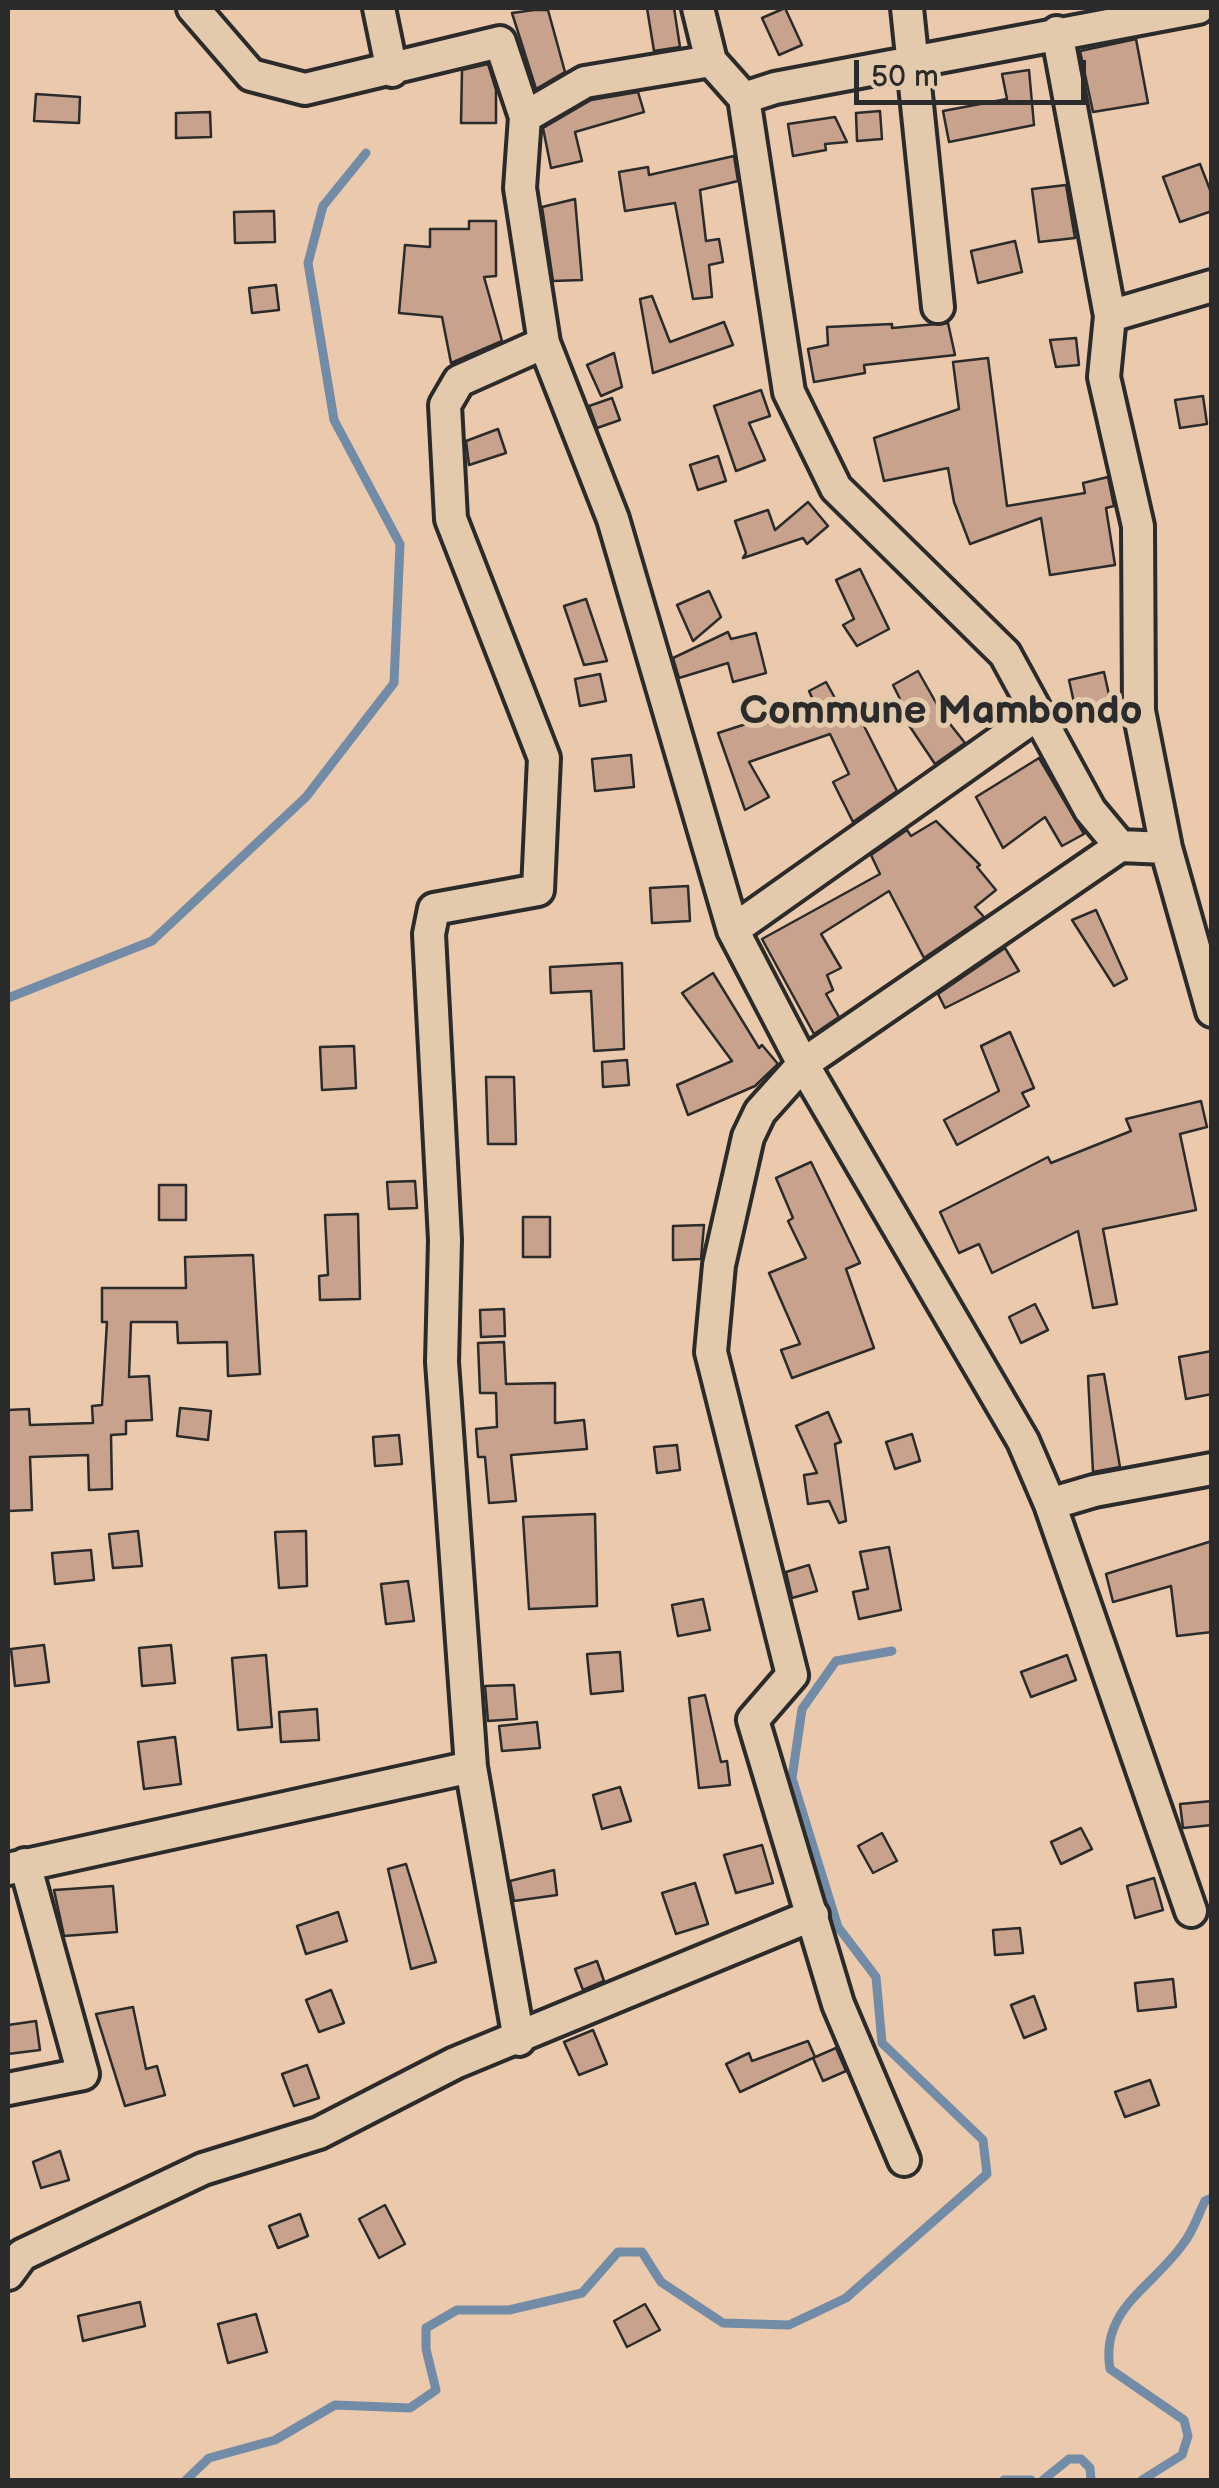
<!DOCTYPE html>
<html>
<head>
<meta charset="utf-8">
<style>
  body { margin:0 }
  #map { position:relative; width:1219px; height:2488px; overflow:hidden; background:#ebc9ac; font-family:"Balsamiq Sans",sans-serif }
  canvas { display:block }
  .frame { position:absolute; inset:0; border:10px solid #2b2b2b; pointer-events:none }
  .scale { position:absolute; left:854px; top:60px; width:232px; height:45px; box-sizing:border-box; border:5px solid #2b2b2b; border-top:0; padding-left:12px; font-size:30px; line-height:35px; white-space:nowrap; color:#2b2b2b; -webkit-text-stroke:8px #e4caac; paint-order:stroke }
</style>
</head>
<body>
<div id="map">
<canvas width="1219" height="2488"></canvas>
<div class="frame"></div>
<div class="scale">50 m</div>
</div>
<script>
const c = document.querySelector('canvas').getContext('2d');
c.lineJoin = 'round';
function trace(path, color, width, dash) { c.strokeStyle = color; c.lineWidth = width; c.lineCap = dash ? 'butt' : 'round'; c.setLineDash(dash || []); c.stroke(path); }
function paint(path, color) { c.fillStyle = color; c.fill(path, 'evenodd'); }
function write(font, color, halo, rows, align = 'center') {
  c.font = font + ' "Balsamiq Sans",sans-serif'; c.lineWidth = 10; c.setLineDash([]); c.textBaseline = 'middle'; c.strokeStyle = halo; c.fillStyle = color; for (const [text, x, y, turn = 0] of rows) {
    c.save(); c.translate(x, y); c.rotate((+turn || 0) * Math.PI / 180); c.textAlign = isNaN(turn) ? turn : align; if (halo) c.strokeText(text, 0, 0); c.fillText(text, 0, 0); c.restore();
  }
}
trace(new Path2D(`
  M8 998 152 941 306 797 394 683 400 544 334 420 308 263 323 206 366 153
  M186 2480 209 2458 275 2440 335 2405 410 2408 436 2390 426 2349V2328L457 2310H509L582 2293 618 2252H642L661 2282 723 2323 789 2325 846 2298 987 2174 983 2140 882 2043 876 1977 838 1927 792 1778 802 1709 836 1661 892 1651
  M1004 2480H1031
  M1043 2480 1069 2459H1081L1090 2468 1091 2480
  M1142 2480 1182 2455 1188 2436 1184 2420 1110 2369C1100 2309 1152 2288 1183 2244 1193 2232 1198 2215 1205 2201L1212 2198`), '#728ca8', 9);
const building = new Path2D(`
  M647 8H674L680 47 654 51Z
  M785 8 802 45 779 55 762 18Z
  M534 10H548L565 72 536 89 512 13Z
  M1136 39 1148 103 1093 112 1080 51Z
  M488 64 496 90V123H461L462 70Z
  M1029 70 1034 125 949 142 943 111 1007 99 1002 74Z
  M638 92 644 112 575 132 582 161 551 168 543 128 591 100Z
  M36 94 80 97 79 123 34 121Z
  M880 111 882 139 857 141 856 113Z
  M210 112 211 137 176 138V113Z
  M835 117 847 142 825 144 826 150 793 156 788 124Z
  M734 156 738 181 700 190 706 241 719 239 723 262 709 265 712 297 693 299 675 203 625 211 619 172 648 167 649 175Z
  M1200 164 1212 195V211L1180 222 1163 177Z
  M1066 185 1075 238 1039 242 1032 189Z
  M575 199 582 280 553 281 542 207Z
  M274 211 275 242 235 243 234 212Z
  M469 221H496V276L484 277 502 341 451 363 442 317 399 313 405 245 430 247V229H469Z
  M1015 241 1022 272 978 283 971 251Z
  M276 285 279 310 252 313 249 288Z
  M652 296 670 342 724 322 733 345 653 373 640 299Z
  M948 323 955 355 864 365 865 373 814 382 808 349 828 345 827 327 892 324V328Z
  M1076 338 1079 365 1056 367 1050 340Z
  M614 353 622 387 601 396 587 365Z
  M988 358 1007 506 1085 493 1083 483 1108 477 1114 506 1106 508 1115 565 1050 575 1041 518 970 544 954 502 948 468 884 481 874 438 959 409 953 362Z
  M761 390 770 416 749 423 765 460 736 471 714 406Z
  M1203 396 1207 424 1180 428 1175 400Z
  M612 398 620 420 597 428 589 406Z
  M498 429 506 453 469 465 466 441Z
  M718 456 726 481 698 490 690 465Z
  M808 502 828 526 807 544 803 538 743 558 746 553 735 521 768 510 775 530Z
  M860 569 889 629 857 646 843 625 854 619 836 580Z
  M709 591 721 617 693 641 677 605Z
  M586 599 607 661 584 665 564 606Z
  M728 632 731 639 756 633 766 673 733 682 728 663 679 678 673 658Z
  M918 671 943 715 965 743 935 764 894 703 900 699 893 685Z
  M1104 672 1113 713 1078 721 1069 680Z
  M600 674 606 701 580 706 575 679Z
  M826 682 850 725 862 722 897 791 853 822 833 782 849 774 830 734 749 762 769 797 745 810 718 733 814 702 809 691Z
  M631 755 634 787 595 791 592 759Z
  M1039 758 1084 834 1062 846 1045 817 1003 848 976 797Z
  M936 821 980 865 977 867 996 890 975 907 984 917 924 958 889 891 821 934 841 968 827 975 833 990 826 994 839 1017 814 1034 762 939 880 874 871 855 907 830 911 836Z
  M688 886 690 921 652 923 650 888Z
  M1096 910 1127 979 1114 986 1072 920Z
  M1005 948 1019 971 945 1008 938 994Z
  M622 963 624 1049 594 1051 591 991 551 993 550 967Z
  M713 973 759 1048 762 1045 778 1064 755 1086 688 1115 677 1085 732 1061 682 993Z
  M1010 1032 1034 1088 1022 1093 1029 1106 957 1145 944 1120 999 1091 981 1046Z
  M354 1046 356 1088 322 1090 320 1047Z
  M627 1060 629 1085 603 1087 602 1062Z
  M486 1077H514L516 1144H488Z
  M1201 1101 1207 1127 1180 1134 1196 1210 1103 1229 1117 1304 1093 1308 1078 1231 992 1273 979 1244 959 1253 940 1212 1048 1157 1051 1163 1131 1131 1126 1119Z
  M811 1162 860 1263 846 1269 874 1348 792 1378 781 1350 800 1344 769 1273 806 1258 788 1221 793 1218 776 1178Z
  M415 1181 417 1208 389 1209 387 1182Z
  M159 1185H186V1220H159Z
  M358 1214 360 1299 320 1300 319 1276 328 1275 325 1215Z
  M523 1217H550V1257H523Z
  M704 1225 701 1259 673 1260V1226Z
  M253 1255 260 1374 228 1376 227 1342 178 1343 177 1322H131L129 1377 149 1376 152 1420 126 1421V1434L111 1435 112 1489 89 1490 88 1455 30 1457 32 1510 8 1511V1410L29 1409 30 1425 93 1423 92 1406 102 1405 107 1322H102V1288H186L185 1257Z
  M1035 1304 1048 1330 1021 1343 1009 1317Z
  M504 1309 505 1336 481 1337 480 1310Z
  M504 1342 506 1384 555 1383V1423L584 1420 587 1449 511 1455 516 1501 489 1503 485 1457H478L476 1429 497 1427 496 1393H480L478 1343Z
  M1212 1351V1394L1186 1399 1179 1357Z
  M1104 1374 1120 1467 1093 1472 1088 1376Z
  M180 1408 211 1411 208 1440 177 1436Z
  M828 1412 841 1442 835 1444 846 1521 839 1523 829 1501 808 1504 804 1475 817 1473 796 1426Z
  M912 1434 920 1461 895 1469 886 1442Z
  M399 1435 402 1464 375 1466 373 1437Z
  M677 1445 680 1470 657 1473 654 1447Z
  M595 1514 597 1606 529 1609 523 1517Z
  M138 1531 142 1566 113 1568 109 1534Z
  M306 1531 307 1586 279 1588 275 1532Z
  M1212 1541V1632L1177 1636 1171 1586 1113 1602 1106 1574Z
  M889 1547 901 1610 859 1619 853 1592 868 1589 860 1552Z
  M91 1550 94 1580 55 1584 52 1553Z
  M809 1565 817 1591 792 1598 786 1572Z
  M408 1581 414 1621 386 1624 381 1584Z
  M703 1599 710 1630 678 1636 672 1605Z
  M44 1645 49 1682 15 1686 11 1649Z
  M171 1645 175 1683 142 1686 139 1648Z
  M620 1652 623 1691 591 1694 587 1654Z
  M266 1655 272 1727 238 1730 232 1658Z
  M1067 1655 1076 1680 1031 1697 1021 1672Z
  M514 1685 517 1719 488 1721 485 1686Z
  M705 1695 721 1762 727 1761 730 1785 699 1788 689 1698Z
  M317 1709 319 1740 281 1742 279 1712Z
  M537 1722 540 1748 502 1751 499 1726Z
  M175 1737 181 1784 144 1789 138 1742Z
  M620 1787 631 1821 602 1829 593 1795Z
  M1212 1801V1825L1183 1828 1180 1804Z
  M1081 1828 1092 1849 1061 1864 1051 1842Z
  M882 1833 897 1861 873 1873 858 1846Z
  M762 1845 773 1883 736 1893 724 1855Z
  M406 1864 436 1962 411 1969 388 1869Z
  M554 1870 557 1895 514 1901 510 1881Z
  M1154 1878 1163 1910 1135 1918 1127 1886Z
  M695 1883 708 1924 676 1934 662 1893Z
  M113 1886 117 1932 64 1936 54 1890Z
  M338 1912 347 1941 306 1954 297 1926Z
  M1020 1928 1023 1953 995 1955 993 1930Z
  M597 1961 604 1981 583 1990 575 1969Z
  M1173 1979 1176 2007 1138 2011 1135 1983Z
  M331 1990 344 2023 319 2032 306 2000Z
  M1034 1996 1046 2029 1024 2038 1011 2005Z
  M133 2007 146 2069 157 2066 165 2095 125 2106 96 2014Z
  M36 2021 40 2050 8 2054V2025Z
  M593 2030 607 2064 579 2075 564 2042Z
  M808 2041 815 2057 740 2092 726 2064 749 2053 752 2061Z
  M836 2048 846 2071 823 2081 813 2058Z
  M307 2065 319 2098 294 2106 282 2074Z
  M1150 2080 1159 2105 1125 2117 1115 2092Z
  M60 2151 69 2180 41 2188 33 2162Z
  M385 2205 405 2244 379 2258 359 2219Z
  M300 2214 308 2236 278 2248 269 2226Z
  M140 2302 145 2326 83 2341 78 2316Z
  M645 2304 660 2330 627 2347 614 2321Z
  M256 2314 267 2352 228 2363 218 2324Z`);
paint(building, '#c8a28c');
trace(building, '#2b2b2b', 2.5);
const street = new Path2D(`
  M193 8 251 75 305 89 500 42 525 117
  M379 8 392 71
  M698 8 711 61 744 98 789 392 836 488 1005 654 1090 810 1120 846 1166 848 1212 1011
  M907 8 938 307
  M1057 32 1110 316 1104 377 1138 526 1139 711 1166 848
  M711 61 585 82 525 117 520 188 544 343 613 519 733 930 803 1064 1023 1441 1050 1504 1191 1911
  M744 98 775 88 1198 8
  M1110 316 1212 286
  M733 930 1038 714
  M1050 1504 1094 1491 1212 1469
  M8 1869 471 1767
  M519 2040 471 1767 442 1362 445 1240 429 934 434 909 538 890 544 758 451 519 445 405 459 381 544 343
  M8 2089 83 2074 25 1864
  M904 2160 838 2004 753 1720 792 1675 711 1352 719 1265 748 1137 760 1112 803 1064 1120 846
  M8 2274 22 2255 203 2169 319 2133 455 2063 813 1915`);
trace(street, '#2b2b2b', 38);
trace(street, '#e4caac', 30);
write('bold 40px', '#2b2b2b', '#e4caac', [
  ["Commune Mambondo",941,713]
]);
</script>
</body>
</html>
